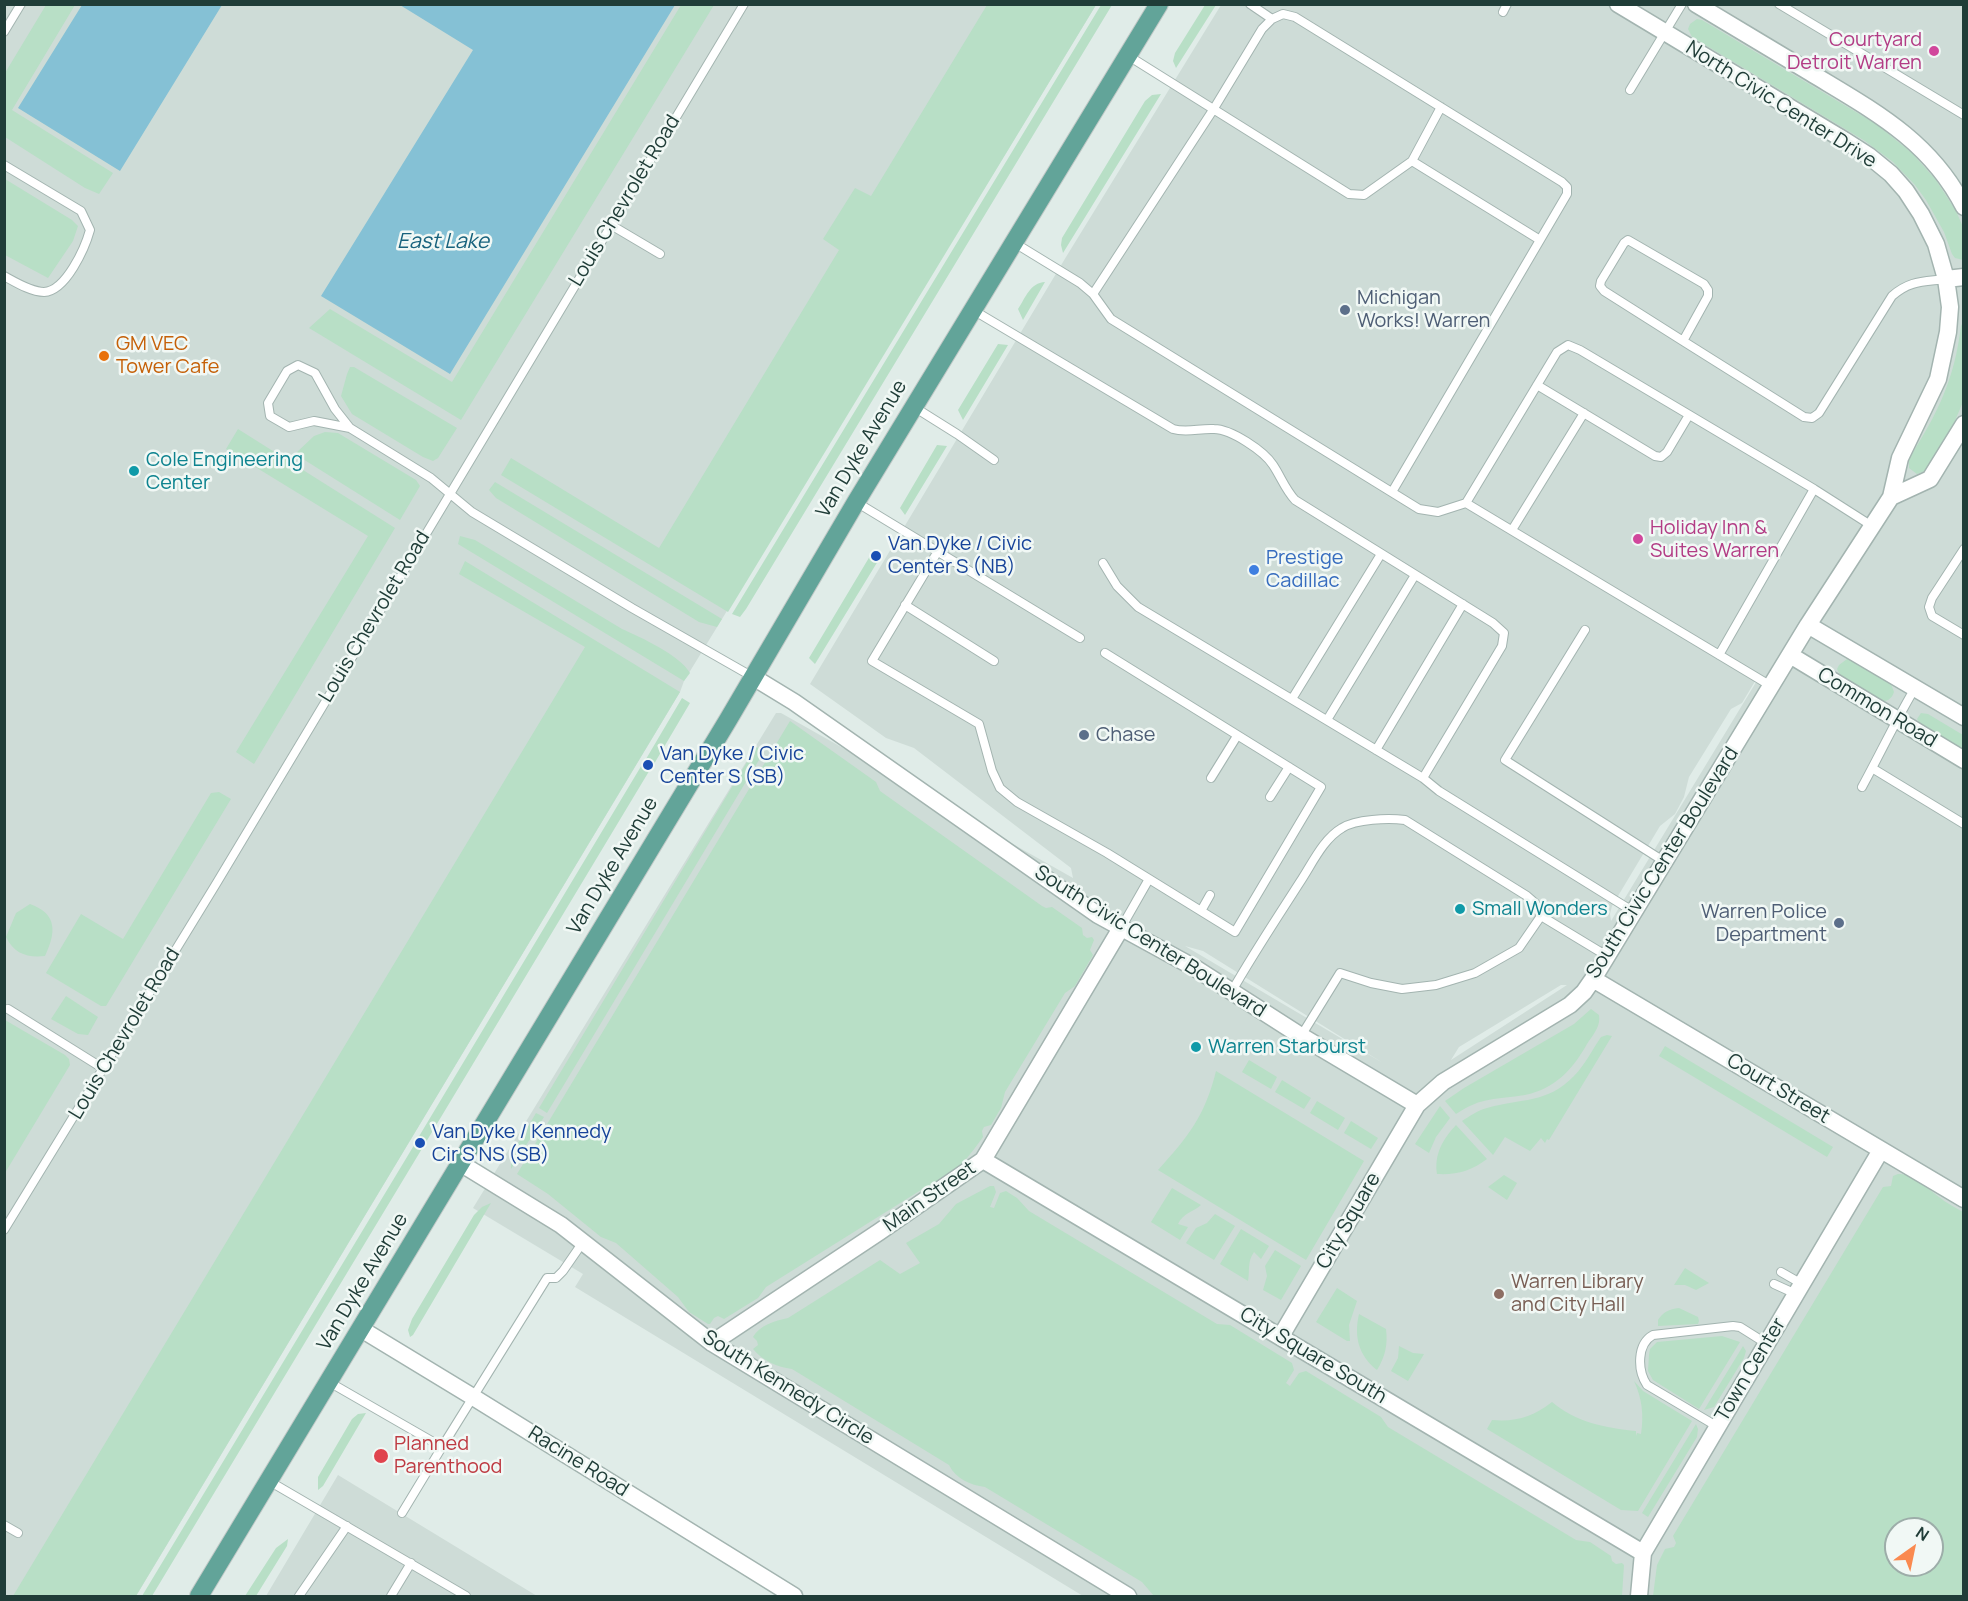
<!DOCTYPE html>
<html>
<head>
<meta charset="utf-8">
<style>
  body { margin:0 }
  #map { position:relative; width:1968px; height:1601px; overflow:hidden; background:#e0ece8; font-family:Manrope,sans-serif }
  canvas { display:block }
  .frame { position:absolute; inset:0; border:6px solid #203d38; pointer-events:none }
  .north { position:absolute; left:1884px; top:1517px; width:60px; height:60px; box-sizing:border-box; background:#f1f8f5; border:2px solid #9dada9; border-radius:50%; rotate:33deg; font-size:16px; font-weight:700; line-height:24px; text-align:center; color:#203d38 }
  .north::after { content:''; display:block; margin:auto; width:21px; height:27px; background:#fa8a50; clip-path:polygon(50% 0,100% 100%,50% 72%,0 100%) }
</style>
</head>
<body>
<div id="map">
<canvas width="1968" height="1601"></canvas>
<div class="frame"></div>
<div class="north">N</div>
</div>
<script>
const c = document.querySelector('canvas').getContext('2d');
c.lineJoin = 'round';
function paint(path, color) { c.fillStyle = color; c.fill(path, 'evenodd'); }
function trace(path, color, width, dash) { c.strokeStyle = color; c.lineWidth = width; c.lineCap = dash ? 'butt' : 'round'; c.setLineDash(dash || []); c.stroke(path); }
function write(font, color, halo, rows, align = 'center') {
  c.font = font + ' Manrope,sans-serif'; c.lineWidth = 5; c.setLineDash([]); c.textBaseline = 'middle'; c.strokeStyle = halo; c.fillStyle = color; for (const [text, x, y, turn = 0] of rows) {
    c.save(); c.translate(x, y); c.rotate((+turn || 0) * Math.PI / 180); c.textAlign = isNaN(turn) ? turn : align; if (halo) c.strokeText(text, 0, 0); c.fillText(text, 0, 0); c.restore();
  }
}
paint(new Path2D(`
  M5 5H1096L722 619 684 681 680 692 136 1596H5Z
  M1221 5H1963V1596H1083L575 1287 583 1274 473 1208 776 713H781L1073 878 1071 868 914 748 886 738 810 684 1066 257ZM1757 678 1758 679 1611 921 1610 914 1612 906 1660 826 1675 814 1684 797 1689 777 1731 709 1742 703ZM1185 946 1203 951 1383 1063ZM1561 985H1567L1451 1060 1459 1047ZM1896 1529H1932V1565H1896Z
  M338 1475 537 1596H266Z`), '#cedcd7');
paint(new Path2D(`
  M46 5H75L12 110 113 173 99 194 85 188 5 137V73Z
  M681 5H714L461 420 309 328 330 309 452 382Z
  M987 5H1096L728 612 501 475 511 458 659 548 839 250 823 239 855 188 871 196Z
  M1101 5H1112L746 609 740 617 732 614Z
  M1205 5H1216L1176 68 1173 61 1175 53Z
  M1697 19 1702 20 1876 124 1912 153 1936 180 1956 211 1963 227V260L1955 258 1952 254 1944 232 1926 200 1915 185 1893 162 1865 141 1692 37 1688 29 1690 24Z
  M1161 94 1063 253 1061 245 1062 238 1145 101 1152 95Z
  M5 179 72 220 78 226 73 241 48 278 5 255Z
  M1045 282 1023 320 1018 309C1026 297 1030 283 1045 282Z
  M1963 322V402L1954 423 1925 471 1917 474 1909 468V459C1938 412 1954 381 1961 326Z
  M998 344 1008 345 963 420 958 410Z
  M350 367H354L457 428 438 458 433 461 423 457 352 414 341 396 347 374Z
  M238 429 395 528 254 764 236 752 368 536 226 449Z
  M325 432 338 433 416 480 420 486 400 520 295 454 314 436Z
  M937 445 947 446 905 515 900 508Z
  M495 482 722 619 717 627 699 622 496 498 489 490Z
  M460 536 475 540 622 629C640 637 680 655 690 673L684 681 458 544Z
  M870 556 878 561 815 664 809 658Z
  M465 561 680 692 136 1596H13L585 647 459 574Z
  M1847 659 1851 660 1891 684 1894 692C1892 698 1888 702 1881 701L1841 677 1837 669 1839 665Z
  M682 698 690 703 654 764 646 759Z
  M1921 713 1928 714 1963 735V750L1921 725 1917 719Z
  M790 721 876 782 880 791 1042 906 1046 908 1052 907 1082 928 1083 935 1087 938 1092 937 1094 940 1090 950 1093 955 1075 986 1065 993 1005 1092 1001 1108 991 1125 984 1127 982 1131 983 1137C968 1158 948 1184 921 1190L766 1287 758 1298 724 1319 718 1316 714 1318 710 1324H708L689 1312 678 1297 616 1243 601 1237 548 1194 517 1174Z
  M756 747 765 750 547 1113 539 1108Z
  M643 763 651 768 426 1142 418 1138Z
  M219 792 231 799 106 1006H101L46 973 81 914 123 939 211 793Z
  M30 904C58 914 56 933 45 956 28 958 14 954 6 937L16 913Z
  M66 996 98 1017 88 1035 78 1034 51 1019Z
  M1591 1009 1599 1015C1601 1026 1593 1035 1587 1044 1573 1069 1555 1089 1525 1095 1496 1100 1483 1096 1456 1114L1445 1101 1464 1088 1574 1024Z
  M5 1020 65 1055 69 1059 70 1065 5 1173Z
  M1607 1035 1612 1036 1549 1140 1547 1139 1545 1143 1541 1138 1530 1151 1505 1137 1493 1155 1462 1121C1470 1116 1478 1110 1487 1108 1521 1098 1547 1104 1574 1076 1585 1065 1592 1050 1601 1037Z
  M1665 1046 1833 1147 1827 1157 1659 1056Z
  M1249 1060 1277 1077 1271 1089 1242 1072Z
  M1216 1071 1364 1161 1306 1260 1158 1170C1188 1137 1205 1116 1216 1071Z
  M1282 1080 1311 1098 1304 1109 1275 1092Z
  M1317 1101 1345 1118 1338 1130 1310 1113Z
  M1440 1106 1450 1118 1436 1137 1429 1153 1415 1144Z
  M536 1113 544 1117 511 1169V1155Z
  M1351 1121 1378 1138 1371 1149 1344 1133Z
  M1456 1125 1487 1159C1471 1171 1457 1175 1437 1174 1434 1154 1443 1139 1456 1125Z
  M416 1142 423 1147 152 1596H142Z
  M1898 1174C1914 1173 1927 1188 1939 1197 1946 1203 1955 1207 1963 1212V1596H1653L1657 1565 1665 1549 1674 1547 1676 1543 1673 1536 1883 1187 1891 1186 1893 1176ZM1896 1529H1932V1565H1896Z
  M1504 1175 1517 1183 1507 1200 1488 1187Z
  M990 1186H994L996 1192 990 1207 994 1208 1000 1193 1006 1191 1017 1198 1029 1211 1217 1324 1230 1325 1292 1363 1294 1370 1286 1383 1290 1386 1299 1373 1306 1371 1381 1417 1388 1427 1576 1540 1590 1542 1611 1556 1612 1561 1616 1564 1622 1563 1624 1565 1622 1596H1154L1142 1582 985 1487C970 1485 956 1479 949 1465L792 1369C777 1367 763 1361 753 1349L758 1345 757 1341 753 1337C760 1325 774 1321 788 1318L880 1260 900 1274 920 1263 906 1243 939 1224 956 1204Z
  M1172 1188 1201 1205C1193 1212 1183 1213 1178 1224L1188 1227 1180 1240 1151 1222Z
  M491 1203 413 1335 410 1337 408 1330 412 1319 474 1215 482 1207Z
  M1215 1214 1235 1226 1214 1260 1186 1243 1196 1228 1207 1223Z
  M1241 1229 1269 1246 1261 1259 1254 1252C1247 1262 1250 1271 1248 1281L1220 1264Z
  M1275 1250 1301 1266 1281 1300 1263 1290 1267 1276 1265 1266Z
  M1685 1268 1709 1283 1696 1290 1685 1285H1674Z
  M1337 1288 1357 1301 1349 1325 1350 1341H1347L1316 1322Z
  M1679 1308 1698 1317 1699 1321 1698 1324 1658 1326V1320C1663 1312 1669 1309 1679 1308Z
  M1359 1314 1386 1329C1388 1345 1385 1357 1377 1370 1358 1355 1354 1336 1359 1314Z
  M1722 1336 1740 1342 1699 1409 1653 1380 1648 1371 1649 1355 1650 1349 1657 1342Z
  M1399 1346 1413 1353 1424 1354 1408 1381 1391 1371 1398 1358Z
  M1743 1346 1746 1351 1744 1358 1714 1407 1704 1410Z
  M1634 1381 1643 1391 1692 1421 1638 1511 1621 1510 1487 1429 1492 1420C1516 1422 1533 1417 1552 1402 1575 1422 1606 1428 1636 1431V1436L1637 1433 1641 1434C1644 1415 1642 1398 1634 1381Z
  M366 1413 323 1486 318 1490V1477L352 1419 358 1414Z
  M1696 1424 1698 1429 1697 1437 1648 1517 1642 1513Z
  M288 1539 287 1546 256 1596H245L276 1548Z`), '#b8dfc6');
paint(new Path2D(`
  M82 5H222L120 171 18 108Z
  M400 5H675L450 374 321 296 473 50Z`), '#85c1d5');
const service = new Path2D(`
  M1250 4 1272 19
  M1779 4 1964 115
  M1503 12 1507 4
  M4 32 21 4
  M1127 55 1349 194 1364 195 1412 161
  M1630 90 1682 4
  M4 165 81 211 90 230C85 248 66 291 44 292 31 292 15 282 4 276
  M611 225 660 254
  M1013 242 1080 283 1093 294 1111 319 1419 509 1438 512 1466 503 1557 352 1568 345 1580 350 1814 489 1872 526
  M1093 294 1213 110 1262 29 1272 19 1283 14 1295 17 1562 182 1567 187V194L1540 240 1412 161 1441 107
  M973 310 1173 429C1187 433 1200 428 1214 429 1231 429 1264 451 1273 465 1281 477 1285 489 1295 500L1493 623 1504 633 1502 646 1423 778 1138 607 1117 586 1103 563
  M1683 341 1604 291 1600 286 1601 281 1624 243 1628 240 1704 284 1708 290V296L1683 341 1804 417 1812 418 1819 413 1892 296C1910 280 1924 282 1946 279
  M1537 385 1655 456 1661 457 1667 452 1689 415
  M914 407 957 434 994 460
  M350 428 335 409 315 373 298 365 287 371 268 403 270 416 289 427 314 421 350 428 431 478 472 512 632 608 753 677
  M1392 492 1540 240
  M856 502 1080 638
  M1466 503 1771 686
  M1512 530 1584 413
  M1964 549 1932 598 1929 607 1932 616 1964 635
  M938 551 872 661 979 724 992 771 1000 788 1017 802 1107 853 1235 932 1321 787 1105 653
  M905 605 994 661
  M1585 630 1505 760 1665 862
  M1719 655 1814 489
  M1292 699 1381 554
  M1327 720 1415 575
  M1376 750 1463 604
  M1872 768 1964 824
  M1211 778 1237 736
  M1423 778 1439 791 1634 912
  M1862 787C1880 754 1896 720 1915 688
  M1270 797 1289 767
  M1201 911 1210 895
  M1121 928 1149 879
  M1232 991C1253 954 1277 918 1300 882 1312 864 1323 839 1342 828 1356 819 1388 818 1405 820L1527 896 1535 903 1541 916
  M8 1009 104 1069
  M1301 1036 1340 973 1371 983 1402 989 1436 985 1475 973 1519 948 1541 916 1607 956
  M4 1230 216 884 744 4
  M1781 1272 1802 1284
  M1774 1284 1796 1294
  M329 1382 442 1447 402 1513
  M1718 1427 1647 1385C1637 1370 1637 1344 1653 1335L1733 1326 1740 1327 1767 1344
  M442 1447 547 1278H556L563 1271 583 1242
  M269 1481 466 1596
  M4 1525 18 1533
  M299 1596 347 1526
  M391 1596 411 1563`);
const minor = new Path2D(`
  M1696 4C1734 27 1773 50 1811 73 1872 110 1930 140 1964 207
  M1946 279 1964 277
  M1891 497 1930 479 1964 424
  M1808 625 1964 717
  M1790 655 1964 760
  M753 677 794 702 1098 915 1195 968 1301 1036 1417 1105
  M1593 979 1964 1199
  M983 1160 1643 1553
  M460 1163 561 1225 712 1343 1128 1596
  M361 1329 473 1397 794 1596
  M1281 1336 1417 1105 1443 1082 1570 1005 1584 992 1593 979 1808 625 1891 497 1900 458 1938 379 1948 332 1950 307 1946 279 1936 244 1921 214 1906 191 1891 174 1869 156 1844 140 1618 4
  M712 1343 879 1232 983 1160 1121 928
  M1639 1596 1643 1553 1881 1150`);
const primary = new Path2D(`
  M199 1596 728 720 856 502 1159 4`);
trace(service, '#a3b4b0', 10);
trace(minor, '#a3b4b0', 19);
trace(primary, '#c1c9c7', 20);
trace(service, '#fff', 8);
trace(minor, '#fff', 16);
trace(primary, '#62a499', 18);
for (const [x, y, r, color] of [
  [1934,51,6,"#d1479c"],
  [1345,310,6,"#5c6f8a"],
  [104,356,6,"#e8710a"],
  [134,471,6,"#0f9aa8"],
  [1638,539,6,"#d1479c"],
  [876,556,6,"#1a4fb4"],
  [1254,570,6,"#3f7fe0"],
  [1084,735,6,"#5c6f8a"],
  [648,765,6,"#1a4fb4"],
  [1460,909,6,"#0f9aa8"],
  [1839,923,6,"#5c6f8a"],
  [1196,1047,6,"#0f9aa8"],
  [420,1143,6,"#1a4fb4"],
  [1499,1294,6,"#8d6e63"],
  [381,1456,8,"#e0444e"]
]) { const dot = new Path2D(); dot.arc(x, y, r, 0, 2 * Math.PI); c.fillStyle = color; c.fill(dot); trace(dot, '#f1f8f5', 2); }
write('20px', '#b23c85', '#f1f8f5', [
  ["Courtyard",1922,40],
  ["Detroit Warren",1922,63],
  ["Holiday Inn &",1650,528,"left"],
  ["Suites Warren",1650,551,"left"]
], 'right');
write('20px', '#203d38', '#f1f8f5', [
  ["North Civic Center Drive",1781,105,32],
  ["Louis Chevrolet Road",625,201,-59],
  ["Van Dyke Avenue",862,449,-59],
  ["Louis Chevrolet Road",375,617,-59],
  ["Common Road",1877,708,31],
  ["South Civic Center Boulevard",1663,863,-58],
  ["Van Dyke Avenue",613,866,-59],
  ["South Civic Center Boulevard",1150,942,32],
  ["Louis Chevrolet Road",125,1034,-59],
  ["Court Street",1778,1089,31],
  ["Main Street",930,1197,-35],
  ["City Square",1349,1221,-60],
  ["Van Dyke Avenue",363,1282,-59],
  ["City Square South",1313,1356,31],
  ["Town Center",1751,1370,-59],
  ["South Kennedy Circle",788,1388,32],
  ["Racine Road",578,1462,32]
]);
write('20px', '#4e5e75', '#f1f8f5', [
  ["Michigan",1357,298],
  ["Works! Warren",1357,321],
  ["Chase",1096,735],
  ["Warren Police",1827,912,"right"],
  ["Department",1827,935,"right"]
], 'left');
write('20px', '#c56008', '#f1f8f5', [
  ["GM VEC",116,344],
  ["Tower Cafe",116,367]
], 'left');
write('20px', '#0d838f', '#f1f8f5', [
  ["Cole Engineering",146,460],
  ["Center",146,483],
  ["Small Wonders",1472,909],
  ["Warren Starburst",1208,1047]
], 'left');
write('20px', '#164399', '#f1f8f5', [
  ["Van Dyke / Civic",888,544],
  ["Center S (NB)",888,567],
  ["Van Dyke / Civic",660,754],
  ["Center S (SB)",660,777],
  ["Van Dyke / Kennedy",432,1132],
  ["Cir S NS (SB)",432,1155]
], 'left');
write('20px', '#366cbe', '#f1f8f5', [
  ["Prestige",1266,558],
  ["Cadillac",1266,581]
], 'left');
write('20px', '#785e54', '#f1f8f5', [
  ["Warren Library",1511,1282],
  ["and City Hall",1511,1305]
], 'left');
write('20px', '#be3a42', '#f1f8f5', [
  ["Planned",394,1444],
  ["Parenthood",394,1467]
], 'left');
write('italic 21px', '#17627d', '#f1f8f5', [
  ["East Lake",443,242]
]);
</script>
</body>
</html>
